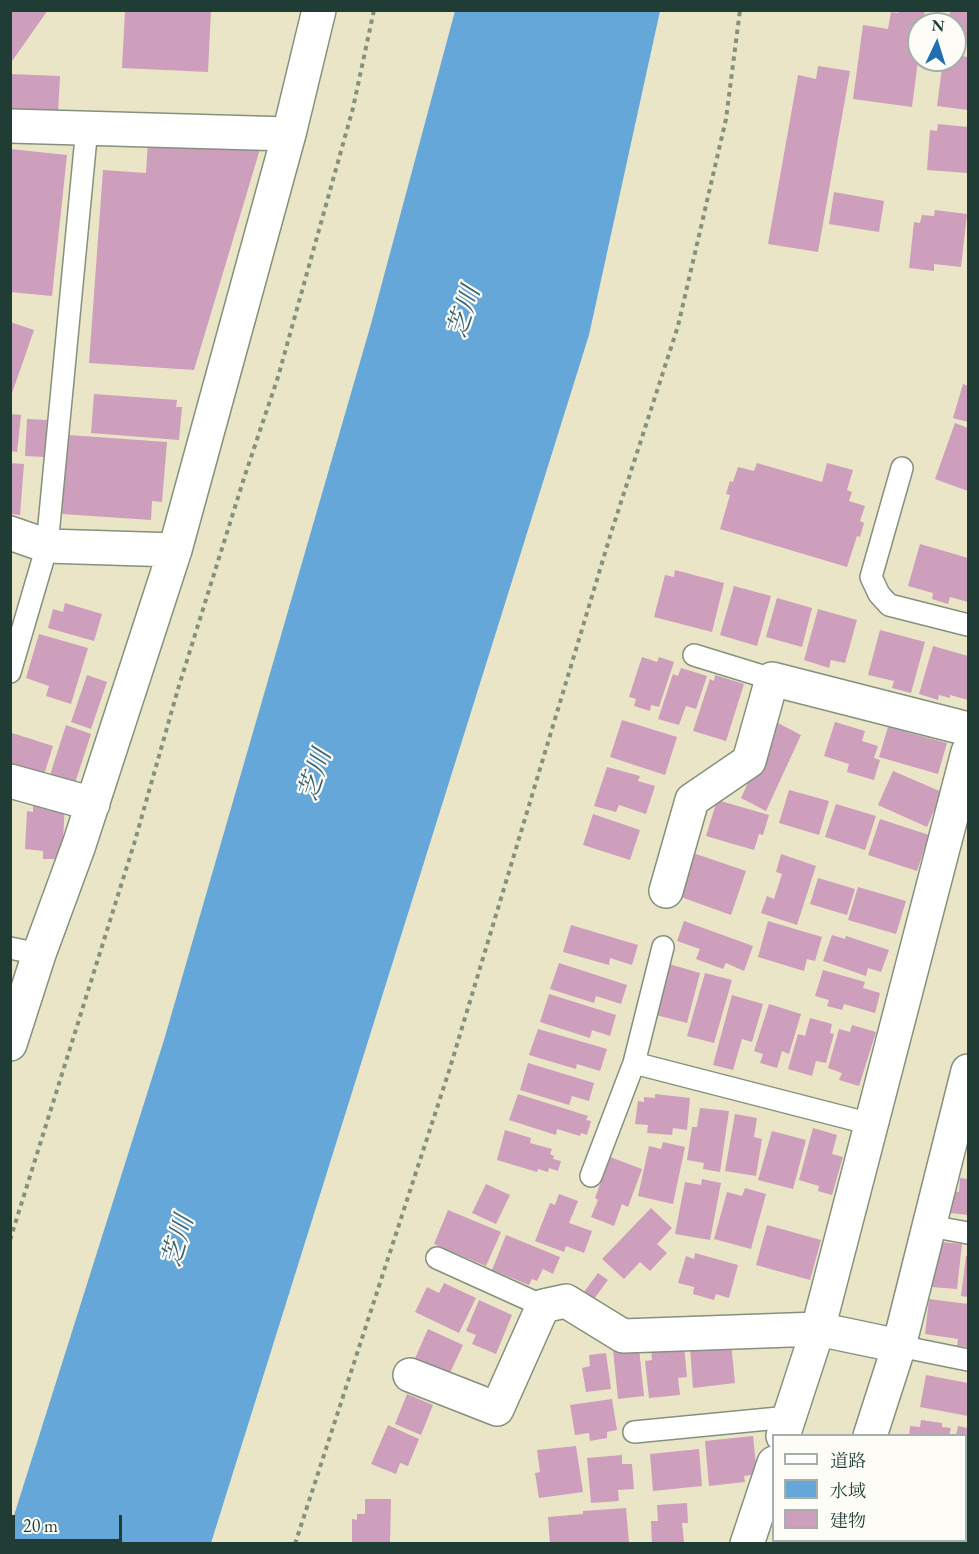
<!DOCTYPE html>
<html>
<head>
<meta charset="utf-8">
<style>
  body { margin:0 }
  #map { position:relative; width:979px; height:1554px; overflow:hidden; background:#eae5c6; font-family:"EB Garamond","Noto Serif JP",serif }
  canvas { display:block }
  .frame { position:absolute; inset:0; border:12px solid #1f3d34; pointer-events:none }
  .legend { position:absolute; left:772px; top:1434px; width:195px; height:108px; box-sizing:border-box; background:#fdfcf7; border:2px solid #a4b0a9; margin:0; padding:8px 10px; list-style:none; font-size:18px; color:#1f3d34 }
  .legend li { display:flex; align-items:center; gap:12px; height:30px }
  .legend b { width:30px; border:2px solid #a4b0a9 }
  .north { position:absolute; left:907px; top:12px; width:60px; height:60px; box-sizing:border-box; background:#fdfcf7; border:2px solid #a4b0a9; border-radius:50%; rotate:4deg; font-size:16px; font-weight:700; line-height:24px; text-align:center; color:#1f3d34 }
  .north::after { content:''; display:block; margin:auto; width:21px; height:27px; background:#1f6fb2; clip-path:polygon(50% 0,100% 100%,50% 72%,0 100%) }
  .scale { position:absolute; left:12px; top:1515px; width:110px; height:27px; box-sizing:border-box; border:3px solid #1f3d34; border-top:0; padding-left:8px; font-size:18px; line-height:21px; white-space:nowrap; color:#1f3d34; -webkit-text-stroke:4px #fdfcf7; paint-order:stroke }
</style>
</head>
<body>
<div id="map">
<canvas width="979" height="1554"></canvas>
<div class="frame"></div>
<ul class="legend">
<li><b style="height:8px;background:#fff"></b>道路</li>
<li><b style="height:16px;background:#64a7d8"></b>水域</li>
<li><b style="height:16px;background:#ce9ebd"></b>建物</li>
</ul>
<div class="north">N</div>
<div class="scale">20 m</div>
</div>
<script>
const c = document.querySelector('canvas').getContext('2d');
c.lineJoin = 'round';
function paint(path, color) { c.fillStyle = color; c.fill(path, 'evenodd'); }
function trace(path, color, width, dash) { c.strokeStyle = color; c.lineWidth = width; c.lineCap = dash ? 'butt' : 'round'; c.setLineDash(dash || []); c.stroke(path); }
function write(font, color, halo, rows, align = 'center') {
  c.font = font + ' "EB Garamond","Noto Serif JP",serif'; c.lineWidth = 4.5; c.setLineDash([]); c.textBaseline = 'middle'; c.strokeStyle = halo; c.fillStyle = color; for (const [text, x, y, turn = 0] of rows) {
    c.save(); c.translate(x, y); c.rotate((+turn || 0) * Math.PI / 180); c.textAlign = isNaN(turn) ? turn : align; if (halo) c.strokeText(text, 0, 0); c.fillText(text, 0, 0); c.restore();
  }
}
paint(new Path2D(`
  M455 11H660L589 335 211 1543H11V1525L164 1040 371 324Z`), '#64a7d8');
paint(new Path2D(`
  M10 10H48L10 64Z
  M125 10H211L208 72 122 68Z
  M898 10H925L923 24H919V53L912 107 853 99 863 25 888 29 891 12 898 13Z
  M950 10H968V43L955 41V24H949Z
  M955 55 968 57V110L937 106 943 60H955Z
  M818 66 850 71 818 252 768 244 798 75 816 79Z
  M10 74 60 76 58 113 10 111Z
  M938 124 968 127V173L927 170 930 130 937 131Z
  M148 141 260 149 194 370 89 363 103 170 146 173Z
  M10 149 67 155 52 296 10 292Z
  M834 192 884 201 879 232 829 224Z
  M935 210 967 214 961 267 934 264V271L909 268 914 222 920 223 922 215 934 216Z
  M10 322 34 330 11 396H10Z
  M963 384 968 386V422L953 418Z
  M94 394 177 400 176 407H182L179 440 91 433Z
  M10 414 21 415 17 452 10 451Z
  M27 419 47 420 45 457 25 456Z
  M955 423 968 428V491L935 479Z
  M68 435 167 442 162 502 152 501 151 520 62 514Z
  M10 463 24 464 20 515 10 514Z
  M757 463 822 482 827 463 853 470 847 490 852 492 849 501 865 506 860 521 864 523 860 537 857 536 847 567 720 529 730 495 726 494 730 481 733 482 738 467 754 471Z
  M920 544 968 558V602L950 597 948 604 932 599 933 593 908 586Z
  M675 570 724 583 712 632 654 617 665 575 674 577Z
  M734 586 771 596 757 646 720 635Z
  M777 598 812 608 802 647 766 637Z
  M65 603 102 614 94 641 48 628 53 609 63 612Z
  M818 609 857 620 845 663 831 660 829 668 804 660Z
  M880 630 925 642 911 693 892 688 894 681 868 675Z
  M39 634 88 648 71 704 46 696 49 686 26 678Z
  M933 646 968 656V700L950 695V698L939 695 938 700 919 694Z
  M642 657 657 662 659 657 674 662 659 707 651 705 650 711 634 706 636 699 629 697Z
  M681 668 707 676 696 709 686 706 679 725 658 719 673 674 678 676Z
  M87 675 107 682 91 729 71 722Z
  M715 675 744 684 726 741 693 731 710 679 714 681Z
  M622 720 677 737 665 775 610 757Z
  M776 722 801 735 766 811 741 798Z
  M835 722 865 731 862 741 878 746 874 758 880 760 874 780 847 772 849 764 824 756Z
  M66 725 91 734 75 783 50 775Z
  M888 727 947 743 938 774 879 757Z
  M12 733 53 746 44 775 10 765Z
  M607 767 640 776 638 781 655 786 646 814 619 805 616 812 594 806Z
  M893 771 942 792 927 827 878 805Z
  M789 790 829 801 819 835 779 823Z
  M717 800 769 815 763 835 759 834 754 850 706 836Z
  M33 801 65 803 62 859H43V851L25 849 27 811 33 812Z
  M836 804 876 816 865 850 825 837Z
  M593 814 640 830 630 860 583 845Z
  M880 819 929 835 917 871 868 855Z
  M693 853 746 871 731 915 678 896Z
  M781 854 816 866 797 925 761 913 767 896 774 899 782 874 776 872Z
  M818 878 855 889 847 915 810 904Z
  M858 887 906 901 896 934 848 920Z
  M684 921 753 946 744 971 726 963 723 969 696 959 700 949 677 941Z
  M768 921 822 937 815 961 807 959 804 971 758 957Z
  M571 925 638 945 632 965 610 958 609 965 563 952Z
  M832 935 845 939 846 936 889 950 881 972 868 968 866 976 823 961Z
  M559 963 627 985 621 1004 596 996 594 1003 550 989Z
  M669 964 700 973 687 1023 656 1015Z
  M823 970 865 982 863 988 880 993 875 1013 844 1004 842 1010 827 1006 829 1000 815 996Z
  M705 973 732 980 714 1043 687 1036Z
  M549 994 616 1015 610 1036 592 1030 590 1038 540 1022Z
  M732 995 763 1004 752 1042 742 1039 733 1070 713 1065Z
  M769 1004 801 1014 789 1054 782 1051 777 1068 760 1063 763 1054 754 1051Z
  M810 1018 832 1024 830 1033 834 1034 826 1063 816 1061 812 1076 788 1069 798 1034 805 1036Z
  M852 1025 876 1032 859 1086 839 1080 842 1073 828 1068 839 1029 850 1032Z
  M538 1029 607 1049 600 1071 577 1064 576 1069 529 1055Z
  M528 1063 594 1083 589 1101 572 1096 569 1105 520 1090Z
  M518 1094 588 1116 586 1120 591 1121 587 1135 581 1133 580 1136 557 1129 556 1135 509 1120Z
  M655 1094 690 1098 687 1130 673 1128 672 1135 647 1133 648 1125 635 1124 638 1101 644 1102V1097L655 1098Z
  M700 1108 729 1111 720 1172 703 1169 704 1163 687 1160 692 1127H697Z
  M735 1114 757 1118 754 1137 762 1139 756 1176 725 1171Z
  M813 1128 837 1135 832 1154 843 1157 832 1195 818 1191 819 1186 799 1180Z
  M505 1130 531 1138 530 1143 552 1149 550 1154 554 1156 553 1159 561 1161 558 1171 549 1168 548 1172 538 1169 537 1172 497 1160Z
  M772 1131 806 1140 793 1189 758 1180Z
  M663 1142 685 1147 673 1204 638 1196 649 1146 661 1149Z
  M610 1157 642 1169 628 1207 622 1204 614 1226 591 1217 598 1200 595 1198Z
  M960 1178 968 1179V1215L950 1213 953 1191 959 1192Z
  M702 1179 721 1183 710 1240 675 1234 685 1182 701 1185Z
  M486 1184 510 1195 496 1224 472 1213Z
  M745 1188 766 1194 751 1249 714 1239 727 1192 742 1196Z
  M559 1194 578 1201 569 1223 592 1231 584 1253 566 1246 564 1252 535 1241 550 1203 555 1205Z
  M651 1208 672 1228 657 1244 667 1253 650 1271 640 1262 624 1279 602 1259Z
  M448 1210 501 1232 486 1266 434 1244Z
  M767 1225 821 1240 810 1280 756 1265Z
  M506 1235 560 1257 553 1274 543 1269 537 1281 532 1279 529 1285 492 1270Z
  M941 1242 962 1244 957 1289 931 1287 934 1258H939Z
  M695 1253 738 1265 729 1298 716 1294 714 1300 693 1294 694 1287 678 1283 686 1256 694 1259Z
  M966 1256H968V1297L961 1296Z
  M598 1273 608 1280 594 1299 584 1292Z
  M444 1283 476 1298 459 1333 415 1312 427 1287 439 1293Z
  M929 1299 968 1304V1347L957 1346 958 1339 925 1334Z
  M479 1300 512 1315 496 1354 472 1344 476 1335 466 1331Z
  M428 1329 463 1345 447 1379 413 1363Z
  M731 1343 735 1383 693 1388 690 1348Z
  M684 1345 687 1377 678 1378 680 1395 649 1398 645 1361 652 1360 651 1348Z
  M639 1348 644 1396 618 1399 613 1350Z
  M606 1353 611 1389 586 1392 582 1368 590 1366 589 1355Z
  M926 1375 968 1383V1416L920 1407Z
  M407 1394 433 1405 421 1435 395 1424Z
  M612 1399 617 1430 607 1432V1438L590 1441 589 1433 575 1435 570 1405Z
  M921 1420 942 1423V1427L951 1428 949 1436H909L910 1426 920 1427Z
  M388 1425 419 1439 408 1466 400 1463 396 1474 371 1464Z
  M958 1426 968 1428V1461H966V1436H956Z
  M753 1436 757 1474 744 1476 745 1482 709 1486 705 1441Z
  M576 1446 583 1492 539 1498 535 1473 540 1472 537 1450Z
  M699 1449 702 1486 653 1491 650 1454Z
  M622 1455V1464H632L634 1489 618 1490 619 1501 591 1503 587 1458Z
  M365 1499H391L390 1543H352V1519L357 1520V1514H365Z
  M966 1500 968 1501V1544H938V1540H966Z
  M687 1503 688 1523H682L684 1542 652 1544 651 1521H658L657 1505Z
  M626 1508 629 1542 550 1544 548 1517 583 1514V1511Z`), '#ce9ebd');
const service = new Path2D(`
  M902 468 871 577 879 594 889 605 968 625
  M694 655 772 679
  M10 672 47 546 87 127
  M663 947 634 1063 871 1124
  M10 948 39 954
  M591 1176 634 1063
  M930 1226 968 1233
  M437 1258 543 1306
  M899 1346 968 1360
  M634 1432 789 1417
  M966 1488H968`);
const minor = new Path2D(`
  M10 126 289 134
  M10 533 47 546 175 550
  M10 781 93 804
  M666 891 692 800 749 761 772 679 968 729
  M10 1044 39 954 79 845 175 550 289 134 319 10
  M410 1375 497 1409 543 1306 566 1301 623 1336 818 1329 899 1346
  M783 1436 818 1329 968 752
  M747 1544 774 1463`);
const tertiary = new Path2D(`
  M870 1436 899 1346 968 1071
  M834 1544 835 1540`);
trace(service, '#84917d', 24);
trace(minor, '#84917d', 36);
trace(tertiary, '#84917d', 36);
trace(new Path2D(`
  M10 1240 134 844 178 689 245 475 278 377 353 108 374 10
  M295 1544 449 1071 611 533 678 326 726 119 740 10`), '#84917d', 4, [4.5, 4.5]);
trace(service, '#fff', 21);
trace(minor, '#fff', 33);
trace(tertiary, '#fff', 33);
write('italic 26px', '#37626d', '#fdfcf7', [
  ["芝川",465,312,-72],
  ["芝川",316,775,-72],
  ["芝川",179,1241,-74]
]);
</script>
</body>
</html>
